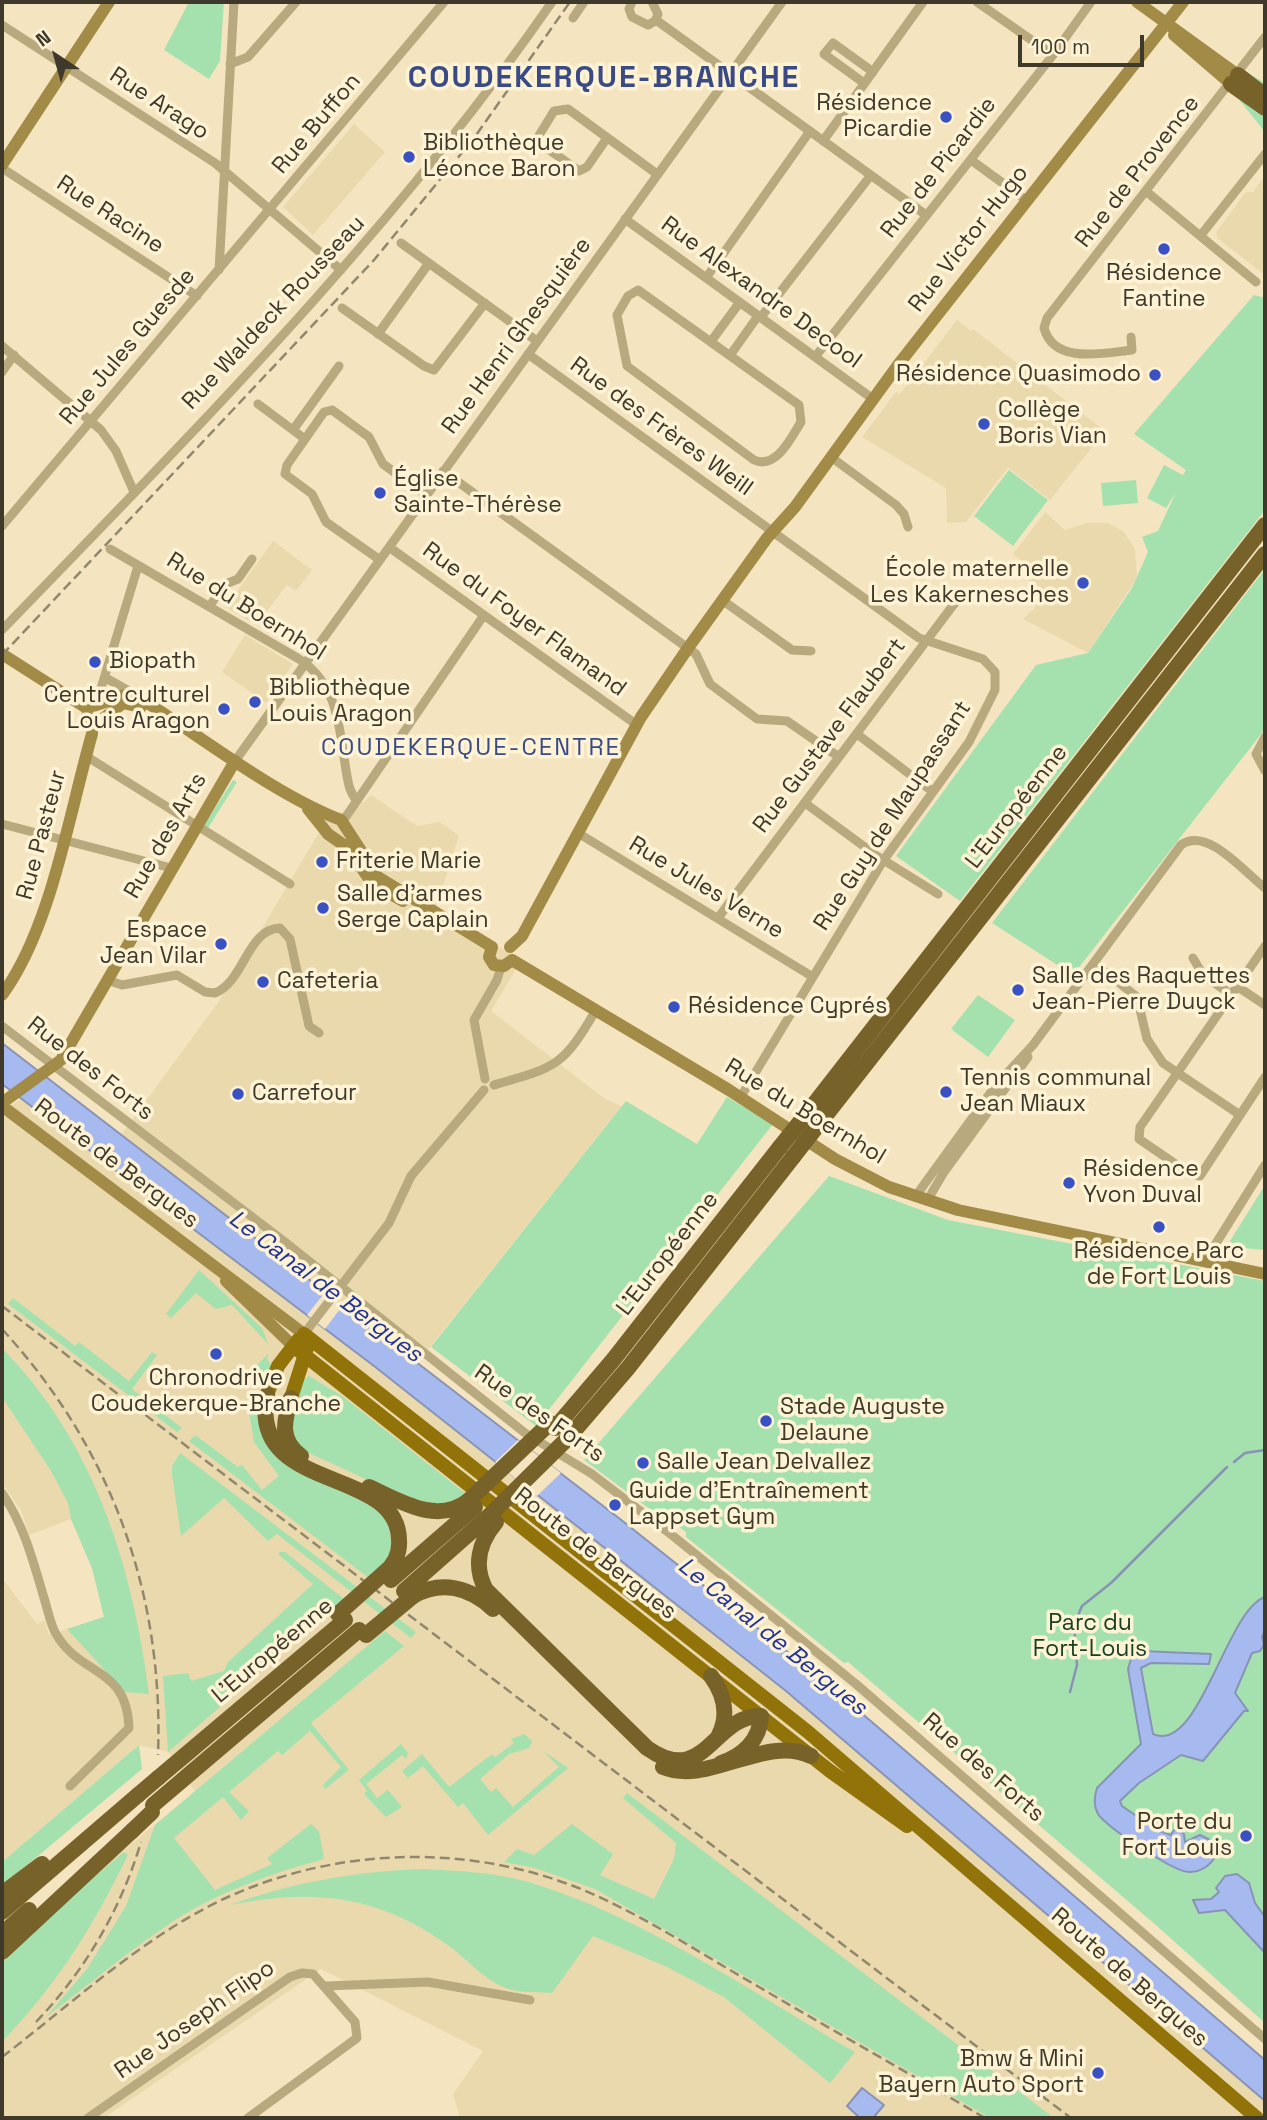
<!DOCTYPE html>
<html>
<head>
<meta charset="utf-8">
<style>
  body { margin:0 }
  #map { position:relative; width:1267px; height:2120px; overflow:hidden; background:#f4e5c0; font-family:"Space Grotesk",sans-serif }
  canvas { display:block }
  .frame { position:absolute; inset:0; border:4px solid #3e392a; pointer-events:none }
  .north { position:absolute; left:21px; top:21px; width:70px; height:70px; -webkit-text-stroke:5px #fef3d5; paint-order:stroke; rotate:324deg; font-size:19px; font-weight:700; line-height:28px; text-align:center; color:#3e392a }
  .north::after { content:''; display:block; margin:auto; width:24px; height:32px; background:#3e392a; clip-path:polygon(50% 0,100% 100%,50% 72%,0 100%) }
  .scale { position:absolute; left:1018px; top:35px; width:126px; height:32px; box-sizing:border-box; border:4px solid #3e392a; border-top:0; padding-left:9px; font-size:21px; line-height:24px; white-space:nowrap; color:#3e392a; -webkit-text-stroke:5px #fef3d5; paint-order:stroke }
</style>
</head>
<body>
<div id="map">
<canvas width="1267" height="2120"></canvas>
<div class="frame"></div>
<div class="north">N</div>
<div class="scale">100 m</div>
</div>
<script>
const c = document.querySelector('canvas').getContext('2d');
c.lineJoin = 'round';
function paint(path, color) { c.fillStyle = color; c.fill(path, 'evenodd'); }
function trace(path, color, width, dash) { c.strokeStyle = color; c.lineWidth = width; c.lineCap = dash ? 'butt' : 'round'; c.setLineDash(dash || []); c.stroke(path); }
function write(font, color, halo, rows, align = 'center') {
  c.font = font + ' "Space Grotesk",sans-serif'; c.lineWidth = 7; c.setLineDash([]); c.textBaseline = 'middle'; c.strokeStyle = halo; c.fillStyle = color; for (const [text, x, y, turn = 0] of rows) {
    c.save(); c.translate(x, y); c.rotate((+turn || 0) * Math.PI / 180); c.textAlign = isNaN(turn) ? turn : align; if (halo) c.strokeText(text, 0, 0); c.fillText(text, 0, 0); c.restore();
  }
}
paint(new Path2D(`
  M354 124 385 152 313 235 283 207Z
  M1265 176V275L1217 238 1216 232 1246 192H1253Z
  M957 320 971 331 973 329 1105 431 1050 500 1008 468 966 522 947 523 946 488 862 437 896 392 900 394Z
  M1045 512 1065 530 1086 523H1108L1124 532 1135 549 1137 578 1088 653 1023 619 1035 608 1036 593 1028 580 1014 575 1024 563 1013 554Z
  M273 541 312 570 296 591 287 585 256 625 226 607Z
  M245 635 293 664 266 703 222 672Z
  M371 795 417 826 440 822 459 836 436 907 521 961 491 1011 605 1099 622 1106 399 1386 860 1751 1265 2101V2118H460L453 2094 483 2051 321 1969 104 2118H2V1952L195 1791 168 1752 139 1745 2 1862V1578L37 1624 45 1620 49 1635 104 1617 92 1568 71 1519 29 1535 21 1510 2 1483V1110L51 1082 121 1135 219 1001 330 814 355 810Z`), '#ead9ad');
paint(new Path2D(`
  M189 2H224L220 61 209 79 164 50Z
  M1248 73 1265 83V132L1233 92Z
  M1254 295 1265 298V510L960 901 896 856 1036 665 1088 653 1132 588 1148 552 1142 537 1158 531 1176 492 1166 508 1147 498 1164 465 1183 475 1186 470 1134 434Z
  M1009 470 1048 500 1013 546 974 516Z
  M1136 480 1138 503 1103 506 1101 483Z
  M1265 569V729L1073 975 992 923Z
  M233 780 237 782 208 828 203 827Z
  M978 995 1015 1020 988 1057 951 1029Z
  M727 1097 773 1124 536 1426 431 1347 626 1101 697 1144Z
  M829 1176 948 1220 1265 1281V2023L1157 1926 848 1662 844 1663 686 1537V1532L675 1524H670L584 1460Z
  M1265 1185V1250L1233 1247 1230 1241Z
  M199 1270 262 1328 268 1344 232 1305 216 1309 196 1293 171 1318 166 1314Z
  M13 1298 75 1346 79 1342 129 1381 152 1352 157 1355 132 1389 182 1428 177 1432 8 1304Z
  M2 1348C94 1442 133 1566 149 1694L125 1692 67 1629 104 1617 92 1568 71 1519 68 1503 51 1471 2 1397Z
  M269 1353 267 1359 273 1368 267 1375H247Z
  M309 1376 342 1396 466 1494 455 1504 416 1502 298 1448 290 1430 303 1380Z
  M257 1393 262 1399 261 1426 351 1494 386 1516C394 1547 395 1558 369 1578L189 1441 195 1435 238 1467 242 1465 262 1490 279 1476 254 1442 248 1405Z
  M180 1453 416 1632 411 1638 277 1534 268 1541 224 1498 181 1536 172 1474V1466Z
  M280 1552H285L344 1599 168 1752 163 1676 188 1673 191 1681 224 1671 228 1662 313 1584 278 1554Z
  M385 1631 404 1646 311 1723 349 1770 325 1789 323 1785 341 1767 310 1731 282 1755 278 1751 229 1792 249 1811 241 1820 223 1797 174 1838 215 1890 272 1864 267 1858 311 1824 319 1831 324 1859C269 1874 209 1895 162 1929 122 1956 85 1988 46 2017L87 1969 126 1906 155 1825Z
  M524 1734 532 1741 529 1748 509 1754 480 1779 491 1792 496 1788 513 1807 559 1767 543 1751 568 1768 488 1835 463 1803 458 1807 423 1766 408 1778 402 1771 422 1754 449 1787 492 1754 495 1757 514 1743 511 1739Z
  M401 1744 408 1753 406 1759 402 1755 366 1784 377 1798 388 1790 402 1807 386 1817 364 1794 367 1791 359 1780Z
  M139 1745 142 1769 2 1886V1862Z
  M627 1793 1054 2118H990L595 1889 535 1868 504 1862 517 1849 534 1855 572 1824 613 1854 600 1875 654 1899 674 1859 676 1843 623 1798Z
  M124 1852 128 1855C91 1930 60 1980 2 2042V1963L54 1911Z
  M425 1869C458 1871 492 1872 525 1881 644 1916 749 1991 855 2052L830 2083 724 1997 665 1966 593 1936 552 1993C538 1992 522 1993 509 1989 486 1982 468 1960 449 1946 379 1895 313 1888 230 1905 294 1882 357 1871 425 1869Z`), '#a4e1af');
const water = new Path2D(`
  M2 1043 620 1519 823 1680 1265 2060V2101L786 1691 374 1366 2 1084Z
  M1265 1597V1629L1262 1637 1264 1645 1260 1651 1252 1653 1235 1693 1248 1711H1244L1203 1761 1181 1755 1139 1783 1120 1801 1122 1806 1157 1830 1171 1835 1174 1830H1179L1184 1834 1185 1842 1200 1835 1212 1841 1216 1855C1211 1865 1201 1872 1190 1872 1175 1873 1106 1827 1098 1814 1093 1805 1094 1797 1097 1788L1141 1744 1128 1669 1131 1659 1141 1651 1211 1654 1209 1664 1151 1663 1141 1668 1153 1734C1199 1755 1226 1610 1265 1597Z
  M1237 1874 1249 1883 1255 1903 1265 1917V1953L1225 1910 1199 1913 1193 1900 1211 1899 1219 1892 1216 1888 1225 1876Z
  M862 2088 884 2105 873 2118H860L847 2106Z`);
paint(water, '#a7baf0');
trace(water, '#8893b5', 2);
paint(new Path2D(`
  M326 1291 343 1305 325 1329 307 1315Z
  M518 1440 561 1473 537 1496 495 1462Z`), '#f4e5c0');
trace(new Path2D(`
  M1234 1462 1245 1453 1265 1450
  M1070 1692 1077 1665 1074 1625 1082 1606 1111 1583 1227 1467`), '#8893b5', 2.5);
trace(new Path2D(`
  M632 2 629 9 632 17 648 25 655 21 658 14 652 2
  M977 2 1053 55
  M573 18 584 2
  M656 20 926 215
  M2 25 215 163 341 270
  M230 64 248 57 296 2
  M864 83 824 54 833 43 873 72
  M607 138 587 167 579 171 541 144 538 137 554 111 568 109 657 174
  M823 141 923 2
  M971 160 1026 200
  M2 168 197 296
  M1147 192 1256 282
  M625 219 873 399
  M1201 235 1265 154
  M401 243 537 341
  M219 270 234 2
  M706 278 810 131
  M638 290 799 405 801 422C791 438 776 470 754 460L627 366 617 315 628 296Z
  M342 308 424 366 434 370 485 303
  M761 317 871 175
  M378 334 429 263
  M1131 337 1132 350C1104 353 1054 365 1044 328L1047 318 1265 37
  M712 340 740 302
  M2 346 101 430 116 451 134 492
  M528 354 919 638 983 659 995 672V690L969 742 883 861 740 1098
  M731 354 758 316
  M815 357 1053 55 1091 2
  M2 372 14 355
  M258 404 305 439
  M293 430 339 366
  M831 457 896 505 904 514 908 527
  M443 471 696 654 710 684 757 719 787 721 839 757
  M2 526 444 2
  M389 547 637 725
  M110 549 299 659C339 685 339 728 346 770 348 782 349 792 357 801
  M380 560 326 522 312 494 285 474 287 465 324 412 332 410 369 437 383 464 426 495
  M722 600 792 650 811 651
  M210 606 223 585 238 579 252 559
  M2 630C195 430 393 232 552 2
  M106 678 136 695
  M96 705 138 566
  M857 734 933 792
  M1265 737 1256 754 1265 771
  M86 756 290 884
  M235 761 782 2
  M805 803 877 856 938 894
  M343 821 484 615
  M2 824 171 868
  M578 833 813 977
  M718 918 954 604 963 595 983 594
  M1265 946 1140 1127 1139 1139 1190 1174 1200 1176 1265 1077
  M1193 958 1203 975 1232 995
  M1094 963 1137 997 1147 1039 1163 1063 1240 1115
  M107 980 122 985 177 975 205 992 215 993C244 982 247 929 280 928L290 939 309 1026 319 1033
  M1238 987 1265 1005
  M2 1026 285 1242 525 1433 592 1474 673 1536 856 1684 1265 2039
  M485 1079 474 1020 497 980 501 967
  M494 1085C557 1067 563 1066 596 1010
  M915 1197 997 1084 1033 1045 1181 845C1207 826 1244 872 1265 888
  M927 1201 944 1172 1028 1057
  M1205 1261 1265 1165
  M304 1334 389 1223 411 1176 484 1090
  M2 1493C24 1525 33 1561 44 1598 48 1610 50 1624 56 1634 81 1677 127 1666 129 1728L70 1786
  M326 1986 428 1982 530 2000
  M88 2118 290 1977 302 1973 313 1974 355 2022 357 2038 248 2118`), '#b9a97e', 9);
trace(new Path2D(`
  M1137 2 1238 75
  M1174 35 1231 84
  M2 165 109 2
  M2 654 85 707C107 707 118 688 140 698 203 738 274 794 341 820L378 877 492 947
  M87 716 99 722 123 703 141 707
  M308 809 328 834 348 848 372 883 403 901
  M492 947 489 957 494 965 504 966 512 960
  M510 947 522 936 641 717 688 648 767 538 795 507 898 365 1183 2
  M512 960 729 1090 835 1159 889 1187 958 1210 1265 1274
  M2 995C51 929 69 814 92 734V720
  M2 1103 61 1060 235 761
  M2 1106 304 1334
  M226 1281 293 1346`), '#a28a47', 12);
trace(new Path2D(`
  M304 1334 808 1732 1257 2118
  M293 1346 830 1771 907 1826
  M267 1395 278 1366 298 1340
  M291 1398 307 1348`), '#92730a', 14);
trace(new Path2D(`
  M1238 75 1260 92
  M1231 84 1265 108
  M808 1112 1265 525
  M822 1120 1265 554
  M267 1395C248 1494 398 1465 399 1540 400 1553 394 1565 384 1573
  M291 1398C284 1420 279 1441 301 1456
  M555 1428 613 1360 780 1147
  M568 1438 628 1368 793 1157
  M369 1487C400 1501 437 1525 468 1501
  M496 1522C479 1542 473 1566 486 1590L647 1748C705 1789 713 1715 761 1716 760 1740 743 1756 721 1763
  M391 1580 475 1507
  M404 1591 489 1516
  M413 1596C441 1580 470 1587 493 1609
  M711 1676C724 1694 729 1715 719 1735
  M663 1767C708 1786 765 1734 811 1756
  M158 1778 345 1620
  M153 1805 359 1630
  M2 1894 42 1864
  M2 1912 138 1795
  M2 1934 29 1910
  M2 1952 132 1831`), '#77632a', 16);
trace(new Path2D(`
  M2 655 374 260 474 138 570 2
  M2 1306 1071 2118
  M2 1329C111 1448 164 1593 158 1755
  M36 2022C85 1971 121 1909 141 1842
  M2 2057C74 2002 145 1935 228 1897 343 1845 479 1843 595 1895 652 1921 705 1956 759 1987 834 2031 910 2074 985 2118`), '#90876e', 2.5, [10, 5]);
trace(new Path2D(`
  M780 1147 808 1112
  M793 1157 822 1120
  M468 1501 550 1423
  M489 1516 568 1438
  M338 1614 384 1573
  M366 1635 413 1596
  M138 1795 158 1778
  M132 1831 152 1812`), '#77632a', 16);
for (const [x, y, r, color] of [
  [946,117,7,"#3a51c4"],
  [409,157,7,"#3a51c4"],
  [1164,249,7,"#3a51c4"],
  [1155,375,7,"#3a51c4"],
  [984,424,7,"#3a51c4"],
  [380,493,7,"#3a51c4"],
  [1083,583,7,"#3a51c4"],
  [95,662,7,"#3a51c4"],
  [255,702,7,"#3a51c4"],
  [224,709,7,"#3a51c4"],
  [322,862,7,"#3a51c4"],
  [323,908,7,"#3a51c4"],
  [221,944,7,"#3a51c4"],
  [263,982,7,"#3a51c4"],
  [1018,990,7,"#3a51c4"],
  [674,1007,7,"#3a51c4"],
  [946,1092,7,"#3a51c4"],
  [238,1094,7,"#3a51c4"],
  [1069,1183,7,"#3a51c4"],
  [1159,1227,7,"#3a51c4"],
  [216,1354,7,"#3a51c4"],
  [766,1421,7,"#3a51c4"],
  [643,1463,7,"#3a51c4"],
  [615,1505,7,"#3a51c4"],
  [1246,1836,7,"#3a51c4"],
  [1098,2073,7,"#3a51c4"]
]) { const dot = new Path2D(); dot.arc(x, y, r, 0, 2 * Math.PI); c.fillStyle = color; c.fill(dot); trace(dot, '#fef3d5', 2.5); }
write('23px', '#3e392a', '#fef3d5', [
  ["Rue Arago",159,104,33],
  ["Rue Buffon",317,124,-50],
  ["Rue de Picardie",939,168,-52],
  ["Rue de Provence",1138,172,-52],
  ["Rue Racine",110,215,33],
  ["Rue Victor Hugo",969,239,-52],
  ["Rue Alexandre Decool",761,293,36],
  ["Rue Waldeck Rousseau",274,313,-47],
  ["Rue Henri Ghesquière",517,336,-54],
  ["Rue Jules Guesde",128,347,-50],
  ["Rue des Frères Weill",661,427,36],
  ["Rue du Boernhol",246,607,32],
  ["Rue du Foyer Flamand",524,620,36],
  ["Rue Gustave Flaubert",830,736,-53],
  ["L'Européenne",1017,807,-52],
  ["Rue Guy de Maupassant",893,816,-57],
  ["Rue Pasteur",42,835,-75],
  ["Rue des Arts",166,836,-60],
  ["Rue Jules Verne",706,888,31],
  ["Rue des Forts",90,1069,38],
  ["Rue du Boernhol",805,1112,31],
  ["Route de Bergues",116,1164,37],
  ["L'Européenne",668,1254,-52],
  ["Rue des Forts",539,1414,35],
  ["Route de Bergues",595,1554,38],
  ["L'Européenne",273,1651,-40],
  ["Rue des Forts",983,1768,41],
  ["Route de Bergues",1129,1978,41],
  ["Rue Joseph Flipo",195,2020,-35]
]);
write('23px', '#3e392a', '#fef3d5', [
  ["Résidence",932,104,"right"],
  ["Picardie",932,130,"right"],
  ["Bibliothèque",423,144],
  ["Léonce Baron",423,170],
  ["Résidence",1164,274,"center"],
  ["Fantine",1164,300,"center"],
  ["Résidence Quasimodo",1141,375,"right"],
  ["Collège",998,411],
  ["Boris Vian",998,437],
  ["Église",394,480],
  ["Sainte-Thérèse",394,506],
  ["École maternelle",1069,570,"right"],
  ["Les Kakernesches",1069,596,"right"],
  ["Biopath",109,662],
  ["Bibliothèque",269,689],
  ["Louis Aragon",269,715],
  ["Centre culturel",210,696,"right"],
  ["Louis Aragon",210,722,"right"],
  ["Friterie Marie",336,862],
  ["Salle d'armes",337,895],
  ["Serge Caplain",337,921],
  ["Espace",207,931,"right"],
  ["Jean Vilar",207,957,"right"],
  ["Salle des Raquettes",1032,977],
  ["Jean-Pierre Duyck",1032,1003],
  ["Cafeteria",277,982],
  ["Résidence Cyprés",688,1007],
  ["Tennis communal",960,1079],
  ["Jean Miaux",960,1105],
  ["Carrefour",252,1094],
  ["Résidence",1083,1170],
  ["Yvon Duval",1083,1196],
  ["Résidence Parc",1159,1252,"center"],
  ["de Fort Louis",1159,1278,"center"],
  ["Chronodrive",216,1379,"center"],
  ["Coudekerque-Branche",216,1405,"center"],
  ["Stade Auguste",780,1408],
  ["Delaune",780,1434],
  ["Salle Jean Delvallez",657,1463],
  ["Guide d'Entraînement",629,1492],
  ["Lappset Gym",629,1518],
  ["Porte du",1232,1823,"right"],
  ["Fort Louis",1232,1849,"right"],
  ["Bmw & Mini",1084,2060,"right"],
  ["Bayern Auto Sport",1084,2086,"right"]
], 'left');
write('23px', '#1a4023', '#fef3d5', [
  ["Parc du",1090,1624],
  ["Fort-Louis",1090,1650]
]);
c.letterSpacing = '2px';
write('24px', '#394a85', '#fef3d5', [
  ["COUDEKERQUE-CENTRE",471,748]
]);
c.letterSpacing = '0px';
write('italic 24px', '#233397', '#fef3d5', [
  ["Le Canal de Bergues",325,1287,37],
  ["Le Canal de Bergues",772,1637,39]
]);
c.letterSpacing = '2px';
write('bold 30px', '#394a85', '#fef3d5', [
  ["COUDEKERQUE-BRANCHE",604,79]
]);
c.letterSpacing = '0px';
</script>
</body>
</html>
